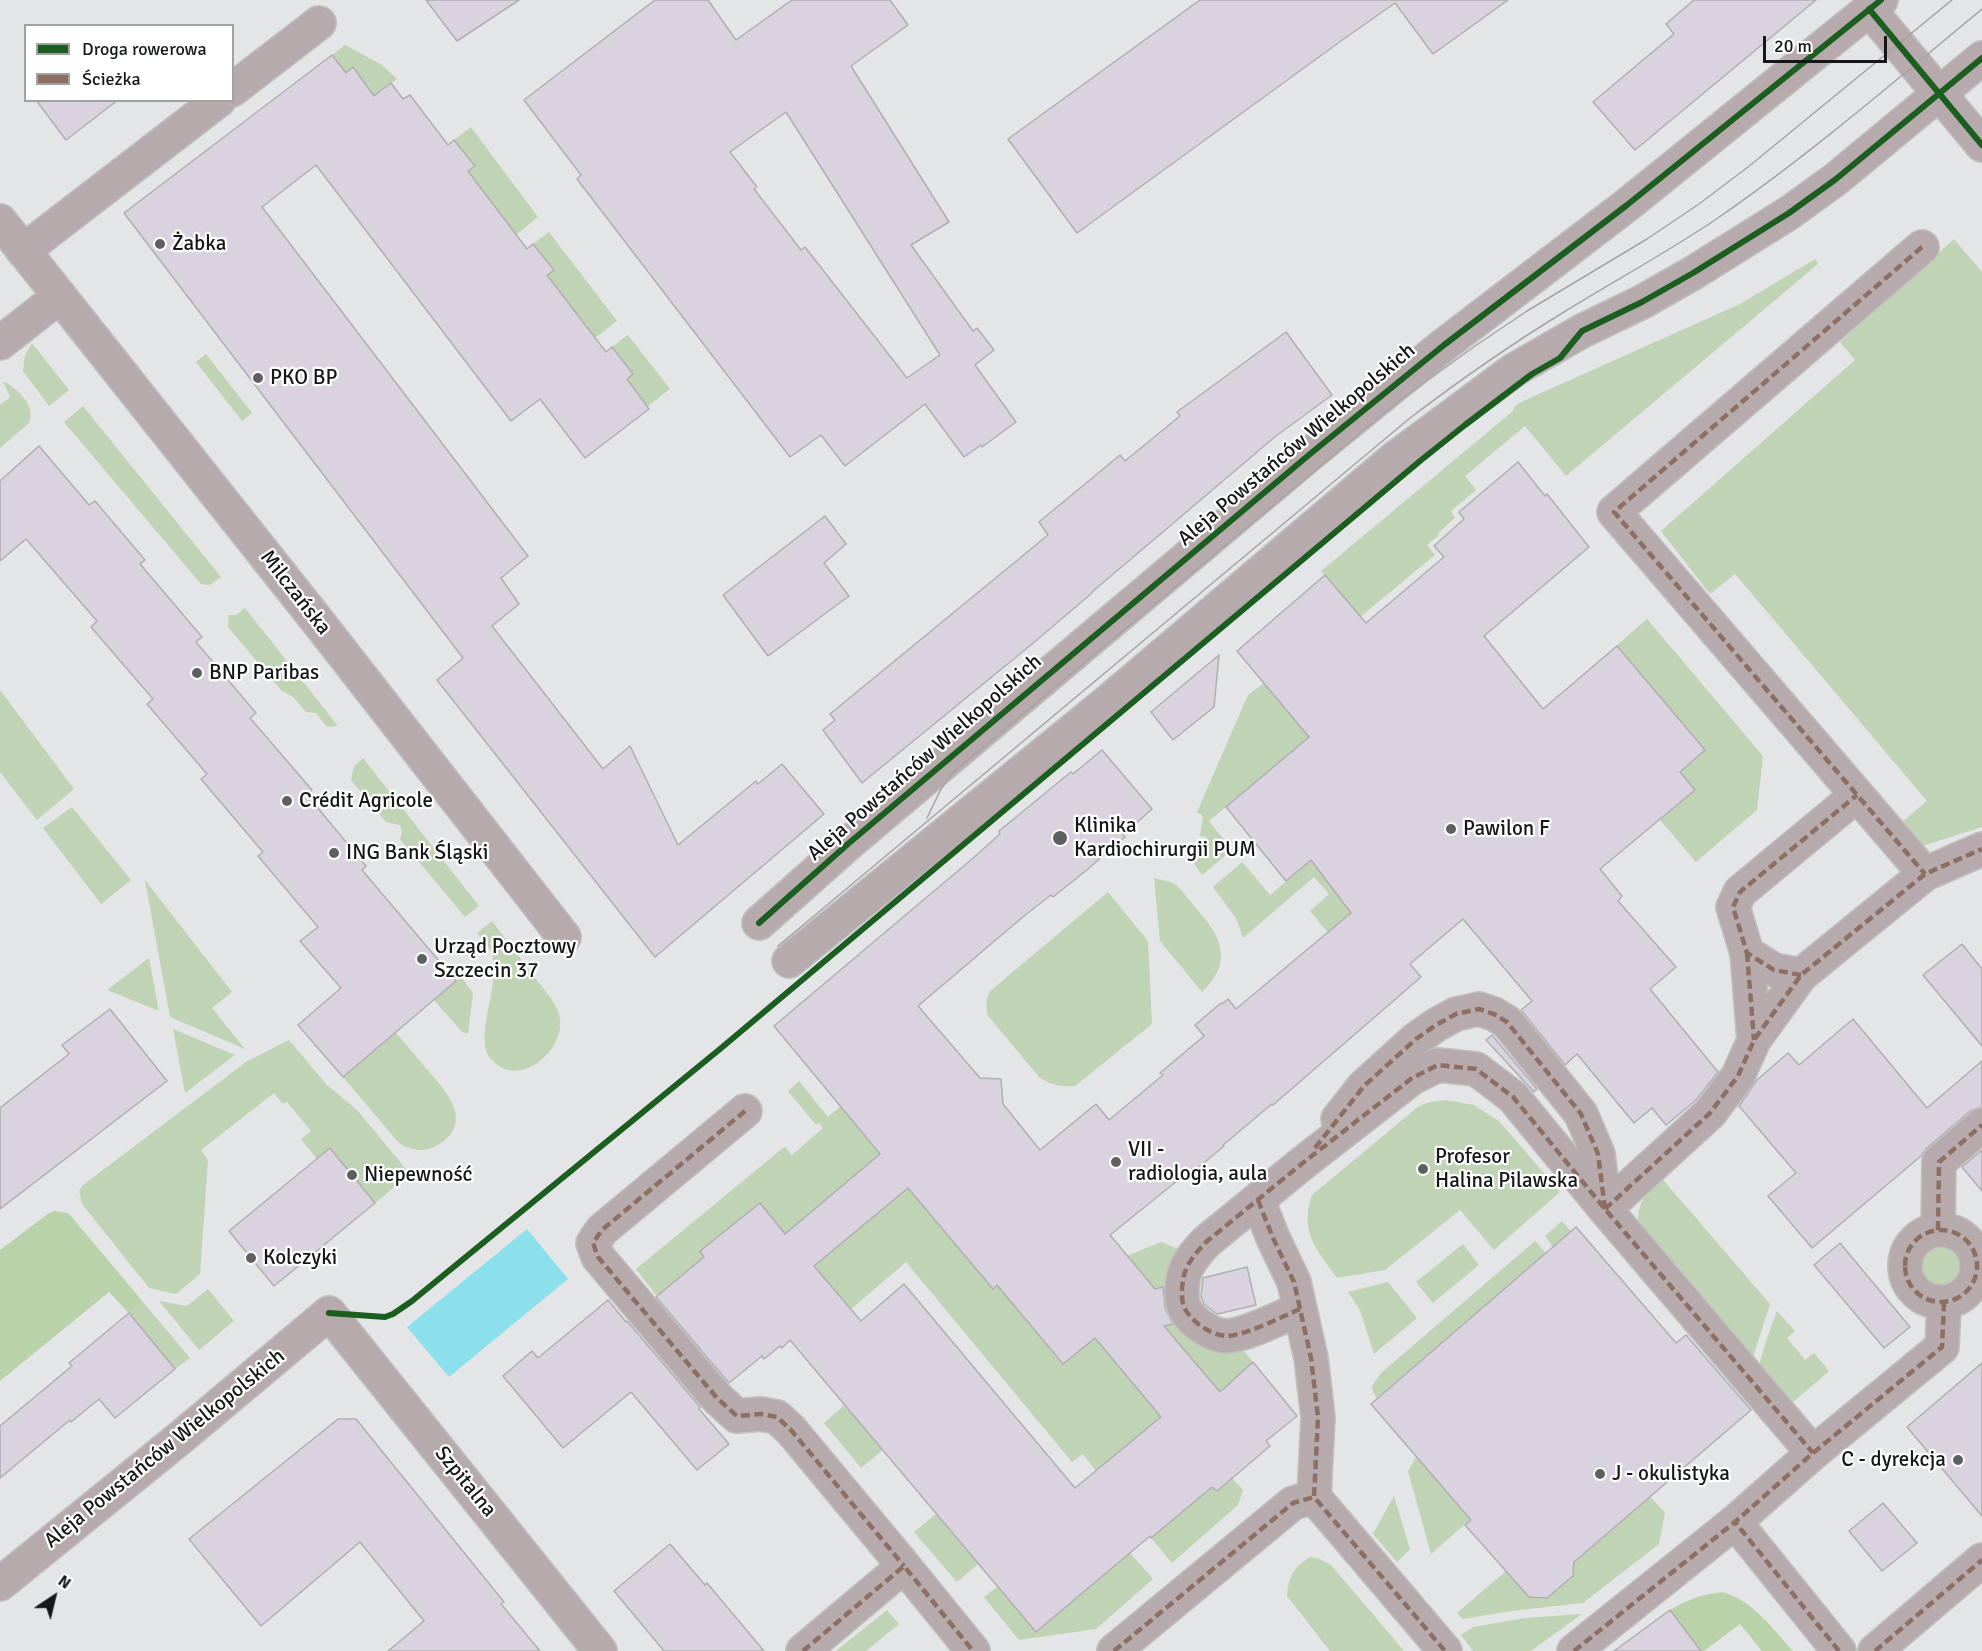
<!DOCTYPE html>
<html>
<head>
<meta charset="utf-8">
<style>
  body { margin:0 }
  #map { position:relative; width:1982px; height:1651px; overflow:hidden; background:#e3e5e7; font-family:Signika,sans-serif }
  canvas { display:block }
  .legend { position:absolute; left:24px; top:24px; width:210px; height:78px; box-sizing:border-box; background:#fff; border:2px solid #a1a2a3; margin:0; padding:8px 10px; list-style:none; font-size:18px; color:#151718 }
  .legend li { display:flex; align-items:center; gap:12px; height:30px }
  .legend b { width:30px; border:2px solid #a1a2a3 }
  .north { position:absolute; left:24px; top:1567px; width:60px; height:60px; -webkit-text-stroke:4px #fff; paint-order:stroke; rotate:35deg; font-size:16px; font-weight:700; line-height:24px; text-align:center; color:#151718 }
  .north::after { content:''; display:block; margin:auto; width:21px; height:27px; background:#151718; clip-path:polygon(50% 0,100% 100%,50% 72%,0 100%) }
  .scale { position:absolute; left:1763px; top:36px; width:124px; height:27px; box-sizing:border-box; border:3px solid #151718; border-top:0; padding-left:8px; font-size:18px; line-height:21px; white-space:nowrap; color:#151718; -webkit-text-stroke:4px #fff; paint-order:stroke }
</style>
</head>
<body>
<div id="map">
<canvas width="1982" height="1651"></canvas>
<ul class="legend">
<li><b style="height:8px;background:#1b5e20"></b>Droga rowerowa</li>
<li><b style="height:8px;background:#8d6e63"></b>Ścieżka</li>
</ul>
<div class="north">N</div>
<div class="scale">20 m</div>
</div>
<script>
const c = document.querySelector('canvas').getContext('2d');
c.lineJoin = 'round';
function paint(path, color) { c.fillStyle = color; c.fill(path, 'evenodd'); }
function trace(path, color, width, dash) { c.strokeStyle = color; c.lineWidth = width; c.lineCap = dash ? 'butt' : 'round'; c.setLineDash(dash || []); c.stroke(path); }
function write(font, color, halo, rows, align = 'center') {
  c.font = font + ' Signika,sans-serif'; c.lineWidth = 4.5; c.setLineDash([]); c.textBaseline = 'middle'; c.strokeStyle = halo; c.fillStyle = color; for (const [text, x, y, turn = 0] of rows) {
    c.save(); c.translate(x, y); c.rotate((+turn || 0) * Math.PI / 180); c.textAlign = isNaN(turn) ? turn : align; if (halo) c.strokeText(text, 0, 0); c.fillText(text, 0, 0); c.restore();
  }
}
paint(new Path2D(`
  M345 45 382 65 397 79 374 96 353 68 346 73 332 55Z
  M471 127 538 217 516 235 468 172 475 166 454 140Z
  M549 232 617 321 595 338 547 275 553 270 533 244Z
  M1954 239 1982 272V827L1922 846 1902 822 1927 801 1735 574 1710 594 1661 531 1855 360 1840 342Z
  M1815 259 1818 264 1566 476 1525 426 1465 476 1476 490 1451 511 1455 518 1438 533 1439 535 1427 545 1435 555 1360 617 1321 571 1513 411 1514 407 1521 402 1740 304Z
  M628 335 670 389 647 407 627 379 632 374 612 347Z
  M32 343 69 390 49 406 23 371 25 355Z
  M206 354 252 413 242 421 196 362Z
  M3 381C18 389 36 405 29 423L0 448V405L10 397Z
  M83 406 221 577 210 585 201 584 64 422Z
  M245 608 338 726 327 727 316 713 306 712 293 697 281 690 228 627 229 615H236Z
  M1647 619 1763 756 1757 810 1696 862 1660 820 1694 790 1680 772 1705 750 1633 665 1592 667Z
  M1264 683 1326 757 1292 752 1209 821 1232 850 1202 875 1193 862 1189 848 1204 850 1206 837 1200 836 1203 816 1197 812 1248 695Z
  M0 690 74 789 37 820 0 772Z
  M363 758 479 906 465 917 400 839 402 832 400 825 386 822 351 780 354 766Z
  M72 807 131 880 101 904 43 828Z
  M1353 824 1347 907 1353 916 1330 935 1310 911 1329 894 1314 877 1243 938 1236 918 1213 887 1242 862 1270 895Z
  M1154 878C1161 880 1171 881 1176 885 1183 891 1189 900 1195 907 1220 935 1235 961 1202 992L1160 941Z
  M145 880 232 992 212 1008 245 1049 170 1017Z
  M1108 892 1148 941 1152 1024 1075 1086C1061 1087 1052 1085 1040 1078L988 1016C986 1007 985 1000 990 991Z
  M492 921C507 940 521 960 536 979 544 990 555 1001 559 1014 569 1048 519 1092 491 1059 472 1038 503 981 491 952 488 945 482 939 477 933Z
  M149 958 159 1011 107 990Z
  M461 977 473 993 468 1034 462 1032 434 1000Z
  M173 1029 235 1055 185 1093Z
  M396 1033C406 1044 416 1056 426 1068 445 1090 476 1122 438 1145 424 1153 412 1151 399 1143L343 1077Z
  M289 1040 327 1085 357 1110 410 1174 375 1203 330 1148 317 1159 301 1139 311 1131 287 1102 283 1104 274 1093 201 1150 208 1160 200 1274 176 1294 149 1288 82 1204 79 1191 83 1185 246 1062Z
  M799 1081 828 1117 841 1106 880 1154 785 1234 760 1204 700 1251 704 1257 657 1296 636 1269 783 1148 785 1147 792 1155 823 1128 819 1123 816 1125 788 1091Z
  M1446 1100 1474 1105 1500 1122 1560 1192 1494 1250 1460 1210 1385 1270 1337 1278C1317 1250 1299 1232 1312 1195L1419 1106 1430 1102Z
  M1659 1175 1770 1304 1751 1363 1638 1226C1637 1205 1646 1190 1659 1175Z
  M908 1188 994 1288 1009 1275 1048 1323 1036 1332 1062 1364 1095 1338 1161 1417 1096 1471 1083 1454 1072 1462 906 1262 801 1352 814 1266Z
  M1562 1221 1657 1330 1494 1499 1431 1554 1408 1471 1416 1457 1427 1446 1559 1242 1553 1247 1545 1236Z
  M1950 1239C1963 1247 1971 1273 1960 1285 1949 1297 1926 1289 1919 1277 1912 1265 1916 1246 1931 1241 1936 1239 1944 1240 1950 1239Z
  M1535 1241 1546 1253 1377 1398 1373 1392 1372 1386 1381 1373Z
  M1161 1242 1184 1251 1170 1287 1239 1345 1253 1362 1220 1392 1141 1299 1154 1288 1127 1256Z
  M1463 1244 1479 1265 1433 1303 1416 1282Z
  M1388 1282 1417 1318 1374 1354 1360 1310 1348 1292Z
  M208 1289 234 1321 199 1350 159 1301 187 1306Z
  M143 1302 190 1358 175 1369 129 1313Z
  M1777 1311 1795 1331 1787 1338 1805 1360 1814 1353 1829 1371 1792 1403 1758 1369 1766 1341Z
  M844 1405 883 1450 861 1468 824 1423Z
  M1232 1478 1243 1490 1238 1505 1172 1563 1151 1538 1212 1487 1217 1491Z
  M1394 1496 1410 1549 1397 1562 1373 1534Z
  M1650 1497 1665 1512 1659 1544 1583 1603 1511 1611 1463 1619 1457 1613 1506 1571 1529 1597 1547 1598 1573 1576 1574 1562Z
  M936 1514 978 1564 957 1582 914 1532Z
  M1130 1553 1153 1579 1096 1629 1019 1640 984 1597 997 1587 1036 1632Z
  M1311 1557 1320 1559 1331 1565 1404 1651H1330L1287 1596C1288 1578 1294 1565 1311 1557Z
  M887 1610 899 1624 866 1651H836Z
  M1582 1614 1531 1651H1473L1461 1635 1473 1627 1525 1618Z`), '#c0d3b4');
paint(new Path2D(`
  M55 1211 68 1213 71 1216 143 1302 129 1313 109 1292 0 1381V1250L49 1213Z
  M1723 1592C1753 1601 1772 1628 1793 1651H1762L1740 1624 1704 1651H1701L1670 1610C1687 1600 1702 1594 1723 1592Z`), '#bad2aa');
paint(new Path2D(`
  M527 1229 568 1279 449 1377 407 1327Z`), '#8be0eb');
const building = new Path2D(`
  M426 0H519L457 41Z
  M655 0H708L736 40 792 0H890L908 25 851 66 949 222 911 245 973 331 977 328 994 350 975 365 1016 422 982 447 981 445 964 457 925 404 845 466 821 435 790 457 577 179 581 175 524 100ZM786 112 940 355 907 378 805 247 801 250 754 189 757 187 730 152Z
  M1200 0H1508L1433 54 1395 3 1341 41 1077 233 1008 139Z
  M1694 0H1816L1635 150 1593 102 1674 34 1666 24Z
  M332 55 346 73 353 67 374 96 391 83 403 99 410 95 448 145 454 140 475 166 468 171 527 249 533 244 554 270 547 275 606 352 612 347 633 374 627 379 649 409 585 458 540 399 511 421 316 165 262 207 528 556 501 578 519 604 492 626 603 769 630 746 678 845 756 781 758 784 782 764 824 814 655 957 437 680 463 658 124 213Z
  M36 100H118L66 140Z
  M1286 332 1332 395 1276 436 1092 592V593L1032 644 862 783 823 730 835 720 830 714 1048 535 1039 522 1120 455 1125 461 1180 416 1177 412Z
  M39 446 89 505 95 501 145 560 140 564 202 637 196 642 256 713 250 718 312 790 307 795 366 866 362 870 456 981 343 1077 298 1025 341 988 300 941 318 927 258 856 263 852 201 779 207 774 147 704 153 699 91 627 97 621 26 539 0 561V481Z
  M1518 462 1545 496 1547 494 1589 547 1484 636 1543 709 1617 646 1705 750 1680 772 1695 790 1600 869 1622 896 1618 901 1676 967 1650 989 1718 1072 1696 1100 1666 1125 1652 1108 1634 1123 1577 1054 1565 1065 1521 1010 1532 1001 1463 919 1410 964 1421 977 1273 1105 1272 1104 1223 1145 1224 1146 1194 1171 1193 1168 1110 1235 1155 1289 1163 1287 1165 1308 1173 1324 1164 1326 1220 1392 1253 1362 1297 1416 1266 1441 1270 1446 1217 1491 1212 1487 1151 1538 1150 1536 1036 1632 790 1340 782 1348 780 1346 764 1359 762 1356 729 1383 656 1297 704 1257 700 1251 760 1203 785 1234 880 1154 774 1026 972 859 1000 834 999 831 1071 772 1073 774 1102 750 1152 809 1123 835 1125 837 1088 869 1053 897 1051 895 1024 916 918 1006 980 1078 1001 1079 1003 1104 1040 1150 1096 1104 1109 1120 1163 1075 1160 1073 1204 1036 1195 1025 1221 1003 1222 1004 1228 999 1236 1009 1351 913 1311 860 1286 881 1226 807 1309 737 1237 651 1325 575 1366 623 1444 557 1434 546 1464 519 1459 512ZM908 1188 993 1289 997 1285 1063 1364 1095 1338 1161 1417 1075 1488 904 1284 861 1321 814 1266Z
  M825 516 846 544 824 563 849 596 768 656 723 595Z
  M1219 655 1214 707 1173 740 1151 712Z
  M1962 944 1982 969V1046L1923 975Z
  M110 1009 167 1081 0 1209V1108L69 1054 62 1045Z
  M1853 1019 1927 1108 1982 1061V1107L1970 1111 1927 1148 1921 1156 1812 1248 1768 1196 1796 1173 1739 1106 1757 1080 1788 1053 1799 1065Z
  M1492 1035 1537 1089 1534 1092 1486 1040Z
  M330 1148 375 1203 274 1286 229 1231Z
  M1982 1150V1191L1962 1167Z
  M1576 1227 1676 1343 1686 1335 1751 1410 1574 1562 1573 1576 1547 1598 1529 1597 1465 1525 1471 1520 1371 1404Z
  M1840 1243 1910 1327 1884 1348 1814 1265Z
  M1247 1267 1256 1305 1217 1314 1204 1304 1201 1296 1203 1278Z
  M608 1300 626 1322 627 1321 700 1407 699 1409 729 1444 697 1470 631 1392 563 1448 503 1376 532 1351 538 1358Z
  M129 1313 175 1369 115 1418 99 1399 71 1422 70 1420 0 1478V1426L72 1366 69 1363Z
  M1982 1363V1516L1907 1427Z
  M338 1419H356L504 1602 501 1604 540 1651H388L424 1621 360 1542 261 1626 189 1539Z
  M1883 1503 1917 1543 1882 1571 1849 1531Z
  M670 1544 705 1585 707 1583 764 1651H664L614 1591Z
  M1670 1610 1701 1651H1614Z`);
paint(building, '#dbd2e0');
trace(building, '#afafb1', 1.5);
const minor = new Path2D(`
  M1869 9 1982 145
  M232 90 319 23
  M0 221 319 623 564 937
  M1922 247 1614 512 1925 874
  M23 251 219 100
  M0 343 60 296
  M759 923 849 843 1310 454 1444 345 1627 205 1881 0
  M1747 953 1754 1040
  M789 961 1104 705 1394 459 1514 370 1582 331 1642 302 1693 273 1789 213 1836 179 1982 58
  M1801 975 1774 970 1747 953 1733 907 1740 892 1857 795
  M745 1111 602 1230 593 1243 598 1257 717 1398 737 1416 761 1414 777 1417 791 1430 904 1566
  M1338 1119 1364 1086 1416 1039 1436 1025 1456 1014 1479 1009 1494 1014 1507 1022 1581 1114 1598 1154 1605 1209
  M1258 1200 1273 1238 1294 1282 1311 1358 1318 1417 1314 1497 1445 1651
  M1605 1209 1710 1113 1738 1076 1754 1040 1801 975 1925 874 1982 849
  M1938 1230 1939 1162 1982 1125
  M1905 1266a36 36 0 1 1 72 0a36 36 0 1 1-72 0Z
  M1300 1309C1281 1317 1245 1336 1226 1336 1210 1335 1188 1320 1183 1304 1181 1296 1182 1280 1185 1272 1189 1260 1198 1251 1206 1242L1304 1162 1412 1078 1438 1065 1476 1069 1513 1097 1605 1209 1813 1453
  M0 1584 180 1438 329 1313 600 1651
  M803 1651 904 1566 973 1651
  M1114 1651 1293 1503 1314 1497
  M1574 1651 1735 1522
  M1839 1651 1735 1522 1813 1453 1942 1347 1944 1303
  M1875 1651 1982 1560`);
trace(minor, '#bfc0c1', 36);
trace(minor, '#b7aaac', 33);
trace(new Path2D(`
  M927 818 941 789 952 773 1399 401 1475 346 1527 311 1647 239 1699 204 1748 167 1952 0
  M778 946 1410 418C1460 380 1510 345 1564 312 1614 281 1666 253 1715 220 1808 156 1895 81 1982 9`), '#a8a2a3', 1.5);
trace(new Path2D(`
  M1922 247 1614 512 1925 874
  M1747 953 1754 1040
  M1801 975 1774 970 1747 953 1733 907 1740 892 1857 795
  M745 1111 602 1230 593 1243 598 1257 717 1398 737 1416 761 1414 777 1417 791 1430 904 1566
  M1315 1148 1364 1086 1416 1039 1436 1025 1456 1014 1479 1009 1494 1014 1507 1022 1581 1114 1598 1154 1605 1209
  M1258 1200 1273 1238 1294 1282 1311 1358 1318 1417 1314 1497 1445 1651
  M1605 1209 1710 1113 1738 1076 1754 1040 1801 975 1925 874 1982 849
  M1938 1230 1939 1162 1982 1125
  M1905 1266a36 36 0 1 1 72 0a36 36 0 1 1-72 0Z
  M1300 1309C1281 1317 1245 1336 1226 1336 1210 1335 1188 1320 1183 1304 1181 1296 1182 1280 1185 1272 1189 1260 1198 1251 1206 1242L1304 1162 1412 1078 1438 1065 1476 1069 1513 1097 1605 1209 1813 1453
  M803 1651 904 1566 973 1651
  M1114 1651 1293 1503 1314 1497
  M1574 1651 1735 1522
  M1839 1651 1735 1522 1813 1453 1942 1347 1944 1303
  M1875 1651 1982 1560`), '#8d6e63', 4.5, [9, 4.5]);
trace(new Path2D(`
  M1869 9 1982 145
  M759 923 849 843 1310 454 1444 345 1627 205 1881 0
  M329 1313 385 1317 393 1314 412 1301 720 1049 1420 461 1465 425 1532 374 1560 358 1582 331 1642 302 1693 273 1789 213 1836 179 1982 58`), '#1b5e20', 6);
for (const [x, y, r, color] of [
  [160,244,6,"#5d5f60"],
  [258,378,6,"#5d5f60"],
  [197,673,6,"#5d5f60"],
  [287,801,6,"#5d5f60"],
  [1451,829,6,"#5d5f60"],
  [1060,838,8,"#5d5f60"],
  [334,853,6,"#5d5f60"],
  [422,959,6,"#5d5f60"],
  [1116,1162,6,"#5d5f60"],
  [1423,1169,6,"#5d5f60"],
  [352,1175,6,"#5d5f60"],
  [251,1258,6,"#5d5f60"],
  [1958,1460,6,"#5d5f60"],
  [1600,1474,6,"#5d5f60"]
]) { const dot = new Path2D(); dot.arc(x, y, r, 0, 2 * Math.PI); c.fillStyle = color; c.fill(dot); trace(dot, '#fff', 2); }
write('21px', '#151718', '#fff', [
  ["Żabka",172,244],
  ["PKO BP",270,378],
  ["BNP Paribas",209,673],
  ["Crédit Agricole",299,801],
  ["Klinika",1074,826],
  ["Kardiochirurgii PUM",1074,850],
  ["Pawilon F",1463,829],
  ["ING Bank Śląski",346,853],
  ["Urząd Pocztowy",434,947],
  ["Szczecin 37",434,971],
  ["VII -",1128,1150],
  ["radiologia, aula",1128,1174],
  ["Profesor",1435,1157],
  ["Halina Pilawska",1435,1181],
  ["Niepewność",364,1175],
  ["Kolczyki",263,1258],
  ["C - dyrekcja",1946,1460,"right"],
  ["J - okulistyka",1612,1474]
], 'left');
write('21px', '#151718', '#fff', [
  ["Aleja Powstańców Wielkopolskich",1297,445,-40],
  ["Milczańska",295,593,52],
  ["Aleja Powstańców Wielkopolskich",925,758,-41],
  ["Aleja Powstańców Wielkopolskich",165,1449,-39],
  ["Szpitalna",465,1482,51]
]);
</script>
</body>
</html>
